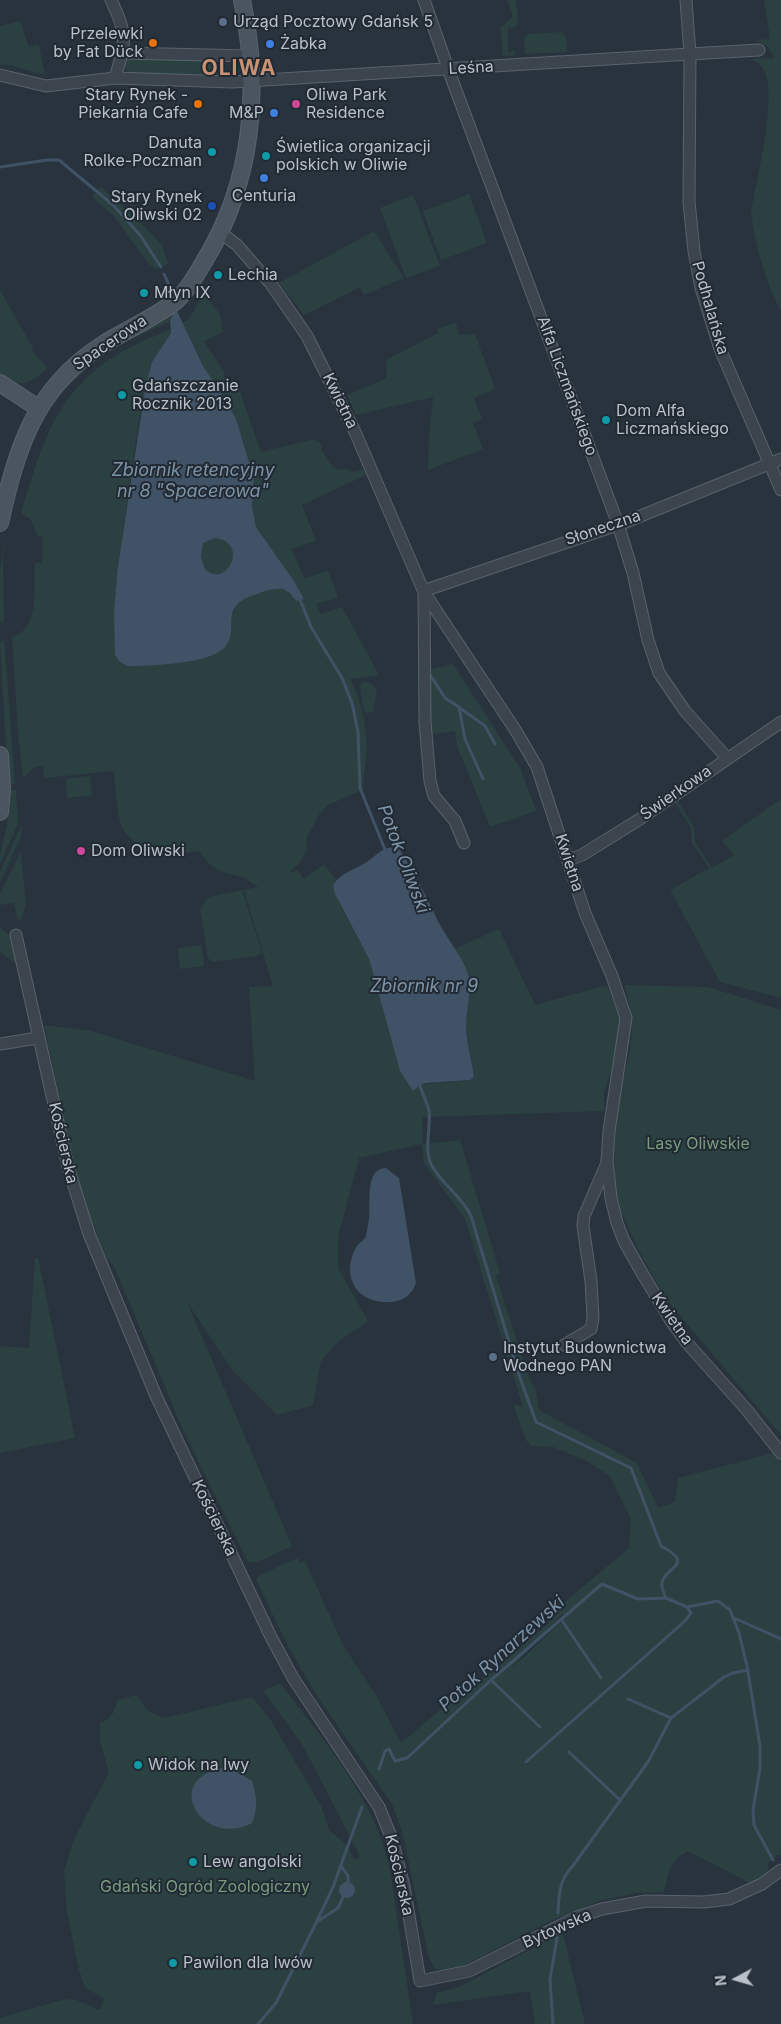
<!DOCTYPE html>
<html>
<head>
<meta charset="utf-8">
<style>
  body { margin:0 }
  #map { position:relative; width:781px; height:2024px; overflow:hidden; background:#29333e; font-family:Inter,sans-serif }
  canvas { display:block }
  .north { position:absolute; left:711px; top:1954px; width:50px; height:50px; -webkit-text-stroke:4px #212a33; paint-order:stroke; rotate:264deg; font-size:14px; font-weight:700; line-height:20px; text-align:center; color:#b9c0c9 }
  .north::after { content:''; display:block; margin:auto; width:18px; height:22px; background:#b9c0c9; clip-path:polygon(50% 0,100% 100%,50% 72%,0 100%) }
</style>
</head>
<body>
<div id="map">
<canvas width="781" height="2024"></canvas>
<div class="north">N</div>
</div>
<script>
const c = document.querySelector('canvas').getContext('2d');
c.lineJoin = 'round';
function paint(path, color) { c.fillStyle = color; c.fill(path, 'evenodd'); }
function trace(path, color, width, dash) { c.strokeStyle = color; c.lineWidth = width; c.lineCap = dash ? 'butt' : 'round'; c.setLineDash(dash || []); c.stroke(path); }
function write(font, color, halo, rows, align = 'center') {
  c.font = font + ' Inter,sans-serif'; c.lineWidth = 4; c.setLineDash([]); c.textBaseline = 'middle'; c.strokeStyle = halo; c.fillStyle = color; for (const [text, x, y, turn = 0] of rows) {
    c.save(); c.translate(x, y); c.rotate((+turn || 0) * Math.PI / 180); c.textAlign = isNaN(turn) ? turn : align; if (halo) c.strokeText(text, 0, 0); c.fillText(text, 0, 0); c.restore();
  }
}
paint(new Path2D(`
  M507 0H516L518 22 516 27 508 28V53L515 50V55L503 56 500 27 513 17Z
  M764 0H781V311C765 282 756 246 751 213 756 182 780 91 762 67 760 64 755 61 752 59L775 58 768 47 757 40 770 39Z
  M20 21 29 47 39 45 45 75 10 65H0V26Z
  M562 32 566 37 567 52 525 54 524 39 529 34Z
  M131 58 224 60V77L130 73 126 70 125 65 128 59Z
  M101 187 139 221 162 245 168 264 156 269 149 264 113 215 92 197Z
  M469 194 487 243 441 260 423 211Z
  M413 195 440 266 406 278 380 208Z
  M374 231 404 278 364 295 360 287 304 315 279 283Z
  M0 290 32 346 33 352 48 368C27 385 23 389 0 374Z
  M203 294 220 314 223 332 204 341 225 373 223 374 231 389 238 386 261 452 314 439 322 445 321 449 333 467 338 470 346 469 355 472 363 469 366 475 302 505 316 541 291 549 305 579 328 570 338 598 316 604 320 614 342 607 379 675 350 679C362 699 369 735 366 759 365 769 363 779 363 790L328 805 320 813 306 839 307 850 300 862 289 873 298 870 303 879 324 864 336 880 333 885 341 907 369 959 400 1071 420 1085 469 1080 474 1077 466 1027V1012L470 996 458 957 454 949 499 929 535 1005 607 985 620 1020 618 1049 604 1093V1111L422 1117 423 1144 460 1140 500 1273 496 1275 528 1376 536 1391 539 1410 637 1463 658 1508 675 1502 678 1478 781 1451V1855H778L769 1862 767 1870 769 1872 752 1884 688 1851C667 1863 670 1870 664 1892L636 1893 602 1900 548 1922 457 1969 445 1971 435 1969 429 1958 402 1831 392 1804 317 1696 287 1644 256 1580 260 1575 298 1558 300 1563 305 1561 343 1645 376 1695 401 1743 440 1710 497 1668 553 1619 561 1605 629 1548 631 1519 610 1476 585 1460 553 1447 531 1446 526 1440 513 1404 523 1407 465 1219 424 1163 422 1144 359 1158 338 1237V1268L368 1321 339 1341 321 1361 313 1405 277 1415 233 1371 187 1302 292 1546 257 1562H248L183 1430 114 1266C104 1258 101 1245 96 1233 70 1169 59 1093 44 1025L91 1031 255 1081 249 987 273 986 244 890 258 887 243 877 226 873 217 869 208 863 199 851C186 851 179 859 166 857 151 855 126 840 121 824 116 811 116 785 114 771L44 778 43 765 34 768 23 778 18 731 12 637C40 630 34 586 35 563H42L43 537 38 536 30 518 21 514C40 450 54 394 115 356 132 345 152 338 170 329L171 333 152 362 139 420 118 566 120 662 127 666 164 663 233 614C234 610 235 606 238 603 244 595 276 586 286 590 291 592 294 597 296 601L304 599 294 581 256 527 252 506 255 487 244 443 230 408 205 370 183 323 190 318ZM562 1614 565 1619 512 1668V1667Z
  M172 312 173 317 170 321C134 338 103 350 75 380L74 377 96 357Z
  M456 323 459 335 475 334 495 389 474 398 482 419 473 423 483 449 428 470 429 437 433 397 356 415 347 395 387 378 386 360 438 333 437 329Z
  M7 533 3 563 4 625 0 622V570Z
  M215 538C251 543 225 590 205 569L201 556 203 543Z
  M4 638 15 784H11L8 781 0 643Z
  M453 664 520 768 536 811 490 827 457 746 455 731 428 735 427 670Z
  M364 682H370L377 690 373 712 366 713 363 708 360 686Z
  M90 776 92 795 67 798 66 779Z
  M12 790H16L18 824 0 864V855L7 826 8 793Z
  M781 799V998L720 982 670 890 709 868 692 843 691 828 675 803 678 801 694 827 695 842 712 868 734 855 722 841Z
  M22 824 21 836 0 883V872Z
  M20 853 21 855 26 905 21 920 17 918 14 903 0 905V894Z
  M242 890 262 952 258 956 212 962 208 958 200 909 209 897Z
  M0 928 11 936 18 963H15L0 952Z
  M202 945 204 966 180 969 178 948Z
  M625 985 708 987 781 1010V1435L666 1299 640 1253 620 1209 614 1182V1132L618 1103 630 1050 632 1030 630 1008Z
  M38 1257 75 1438 0 1453V1346L29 1348 35 1258Z
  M280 1683C323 1740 375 1798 390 1870L413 2024H0V2018L65 1999 76 2000 100 2010 104 1999 85 1987 79 1970 67 1913 64 1871 74 1839 109 1772 100 1741V1723C113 1718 114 1712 117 1700L137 1695C144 1708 150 1714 165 1718L252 1697 270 1719 321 1806 330 1831 347 1845 354 1859 361 1858 302 1744 263 1691Z
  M562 1930 585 2024H535L530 1991 433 2005 437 1993 461 1986 552 1938Z`), '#2b4040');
paint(new Path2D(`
  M177 311 203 366 224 398 236 419 254 478 252 506 256 527 294 581 304 599 296 601 290 593 283 589C274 588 265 591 257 594 215 606 242 631 224 648 209 664 149 666 127 666L120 662 115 655 114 612 118 566 145 390 152 362 171 333 170 321 173 314ZM215 538C251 543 225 590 205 569L201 557 203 543Z
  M392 847H398C414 871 426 896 438 921 447 939 466 961 469 978 472 994 466 1009 466 1024 466 1041 472 1060 474 1077L470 1080 426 1083 420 1085 413 1091 400 1071 369 959 335 894 333 885C340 873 354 870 365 863 375 857 380 849 392 847Z
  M386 1168 399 1178 416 1283C412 1295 403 1301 391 1302 380 1303 367 1300 359 1292 347 1279 348 1260 357 1246 359 1243 363 1241 365 1238 367 1233 368 1225 369 1219 371 1204 364 1168 386 1168Z
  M229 1767 252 1781C257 1797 258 1807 252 1823 201 1850 158 1775 229 1767Z
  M339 1890a8 8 0 1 1 16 0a8 8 0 1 1-16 0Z`), '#405265');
trace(new Path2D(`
  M0 167 47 160H59L113 205 140 235 161 267
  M164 274 168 283
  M170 289 172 293
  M299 597 311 627 342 678 352 703 358 732 360 788 386 852
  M429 673 445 698 459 707 465 739 483 779
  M460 708 485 726 495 744
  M419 1082C421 1092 427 1101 429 1111 431 1128 424 1149 431 1164 441 1184 462 1196 471 1216L519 1375 536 1422 631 1468 661 1546C697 1565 664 1567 662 1583 661 1588 664 1593 666 1598L687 1607 718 1601 730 1610 739 1633 747 1666 760 1746V1768L753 1810 754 1825 773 1860
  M734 1618 781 1639
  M561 1619 601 1678
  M491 1680 540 1727
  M628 1699 671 1718
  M569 1752 620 1800
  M526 1762 685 1621 691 1613 687 1607
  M379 1769 385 1751 389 1749 395 1761 407 1758 491 1680 602 1584 638 1599 666 1598
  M341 1866 348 1876V1884
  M558 1913C559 1895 559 1880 572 1867L648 1762 671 1718 724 1677 733 1673 748 1670
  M318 1921 338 1908 344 1895
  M258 2024 276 2003 317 1921 333 1887 362 1807
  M553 2024 550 1979 557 1938`), '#405265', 3);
const street = new Path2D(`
  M111 0C128 35 126 41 115 78
  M424 0 451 77 618 524 633 573 648 640 659 673 685 711 727 758
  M686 0 690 54 759 50
  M122 53 250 56
  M0 75 46 86 115 78 232 82 690 54 689 202 694 251 701 288 720 349 781 490
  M220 232 237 245 271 284 307 336 355 432 424 592 516 731 537 767 585 913 612 976 626 1018 609 1131 607 1161 611 1198 617 1223 624 1241 642 1273 671 1321 687 1343 746 1409 781 1453
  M464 843 455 821 434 796 430 781 425 722 424 592 429 589 626 522 781 459
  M568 860 582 855 640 819 781 722
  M16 935 68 1167 89 1234 156 1396 271 1637 293 1678 379 1807 392 1839 404 1886 420 1981 469 1971 577 1917 602 1909 646 1901 704 1902 729 1899 762 1884 781 1870
  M0 1044 38 1038
  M564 1345 591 1329 593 1318 591 1281 583 1226 584 1216 607 1163`);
const secondary = new Path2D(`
  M0 383 38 408
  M0 523C17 448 34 389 102 345 124 331 158 316 177 300 189 289 197 273 205 260 253 181 261 89 242 0
  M0 755 2 788 0 812`);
trace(street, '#5a636c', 13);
trace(secondary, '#5a636c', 18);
trace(street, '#3c454e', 11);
trace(secondary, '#4b5560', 16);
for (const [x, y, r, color] of [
  [223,22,5,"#5c6f8a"],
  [153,43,5,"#e8710a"],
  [270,44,5,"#3f7fe0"],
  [198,104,5,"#e8710a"],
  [296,104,5,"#d1479c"],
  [274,113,5,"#3f7fe0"],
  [212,152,5,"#0f9aa8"],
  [266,156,5,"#0f9aa8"],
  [264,178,5,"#3f7fe0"],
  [212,206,5,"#1a4fb4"],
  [218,275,5,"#0f9aa8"],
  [144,293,5,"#0f9aa8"],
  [122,395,5,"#0f9aa8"],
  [606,420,5,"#0f9aa8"],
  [81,851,5,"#d1479c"],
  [493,1357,5,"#5c6f8a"],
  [138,1765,5,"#0f9aa8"],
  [193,1862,5,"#0f9aa8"],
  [173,1963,5,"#0f9aa8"]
]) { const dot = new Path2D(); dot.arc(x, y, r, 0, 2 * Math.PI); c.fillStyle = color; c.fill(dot); trace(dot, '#212a33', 2); }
write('16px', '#b9c0c9', '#212a33', [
  ["Urząd Pocztowy Gdańsk 5",233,22],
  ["Przelewki",143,34,"right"],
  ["by Fat Dück",143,52,"right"],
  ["Żabka",280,44],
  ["Stary Rynek -",188,95,"right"],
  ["Piekarnia Cafe",188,113,"right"],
  ["Oliwa Park",306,95],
  ["Residence",306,113],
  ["M&P",264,113,"right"],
  ["Danuta",202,143,"right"],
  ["Rolke-Poczman",202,161,"right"],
  ["Świetlica organizacji",276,147],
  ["polskich w Oliwie",276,165],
  ["Centuria",264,196,"center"],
  ["Stary Rynek",202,197,"right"],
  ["Oliwski 02",202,215,"right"],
  ["Lechia",228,275],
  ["Młyn IX",154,293],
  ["Gdańszczanie",132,386],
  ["Rocznik 2013",132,404],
  ["Dom Alfa",616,411],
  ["Liczmańskiego",616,429],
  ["Dom Oliwski",91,851],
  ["Instytut Budownictwa",503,1348],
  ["Wodnego PAN",503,1366],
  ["Widok na lwy",148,1765],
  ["Lew angolski",203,1862],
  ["Pawilon dla lwów",183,1963]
], 'left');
write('16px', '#b9c0c9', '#212a33', [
  ["Leśna",471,68,-3],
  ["Podhalańska",710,308,74],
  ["Spacerowa",110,343,-34],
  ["Alfa Liczmańskiego",567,386,70],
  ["Kwietna",340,401,64],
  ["Słoneczna",603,528,-19],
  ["Świerkowa",676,793,-35],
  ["Kwietna",569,863,72],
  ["Kościerska",63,1143,77],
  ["Kwietna",672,1319,55],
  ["Kościerska",214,1518,64],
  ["Kościerska",399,1875,77],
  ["Bytowska",557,1929,-24]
]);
write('16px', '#7a9c7f', '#212a33', [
  ["Lasy Oliwskie",698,1144],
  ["Gdański Ogród Zoologiczny",205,1887]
]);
write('italic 18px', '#7d93a8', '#212a33', [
  ["Zbiornik retencyjny",193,471],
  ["nr 8 \"Spacerowa\"",193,492],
  ["Potok Oliwski",403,859,69],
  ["Zbiornik nr 9",424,987],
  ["Potok Rynarzewski",502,1654,-42]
]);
c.letterSpacing = '1px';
write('bold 21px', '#ca9272', '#212a33', [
  ["OLIWA",239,69]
]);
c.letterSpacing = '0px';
</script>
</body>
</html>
